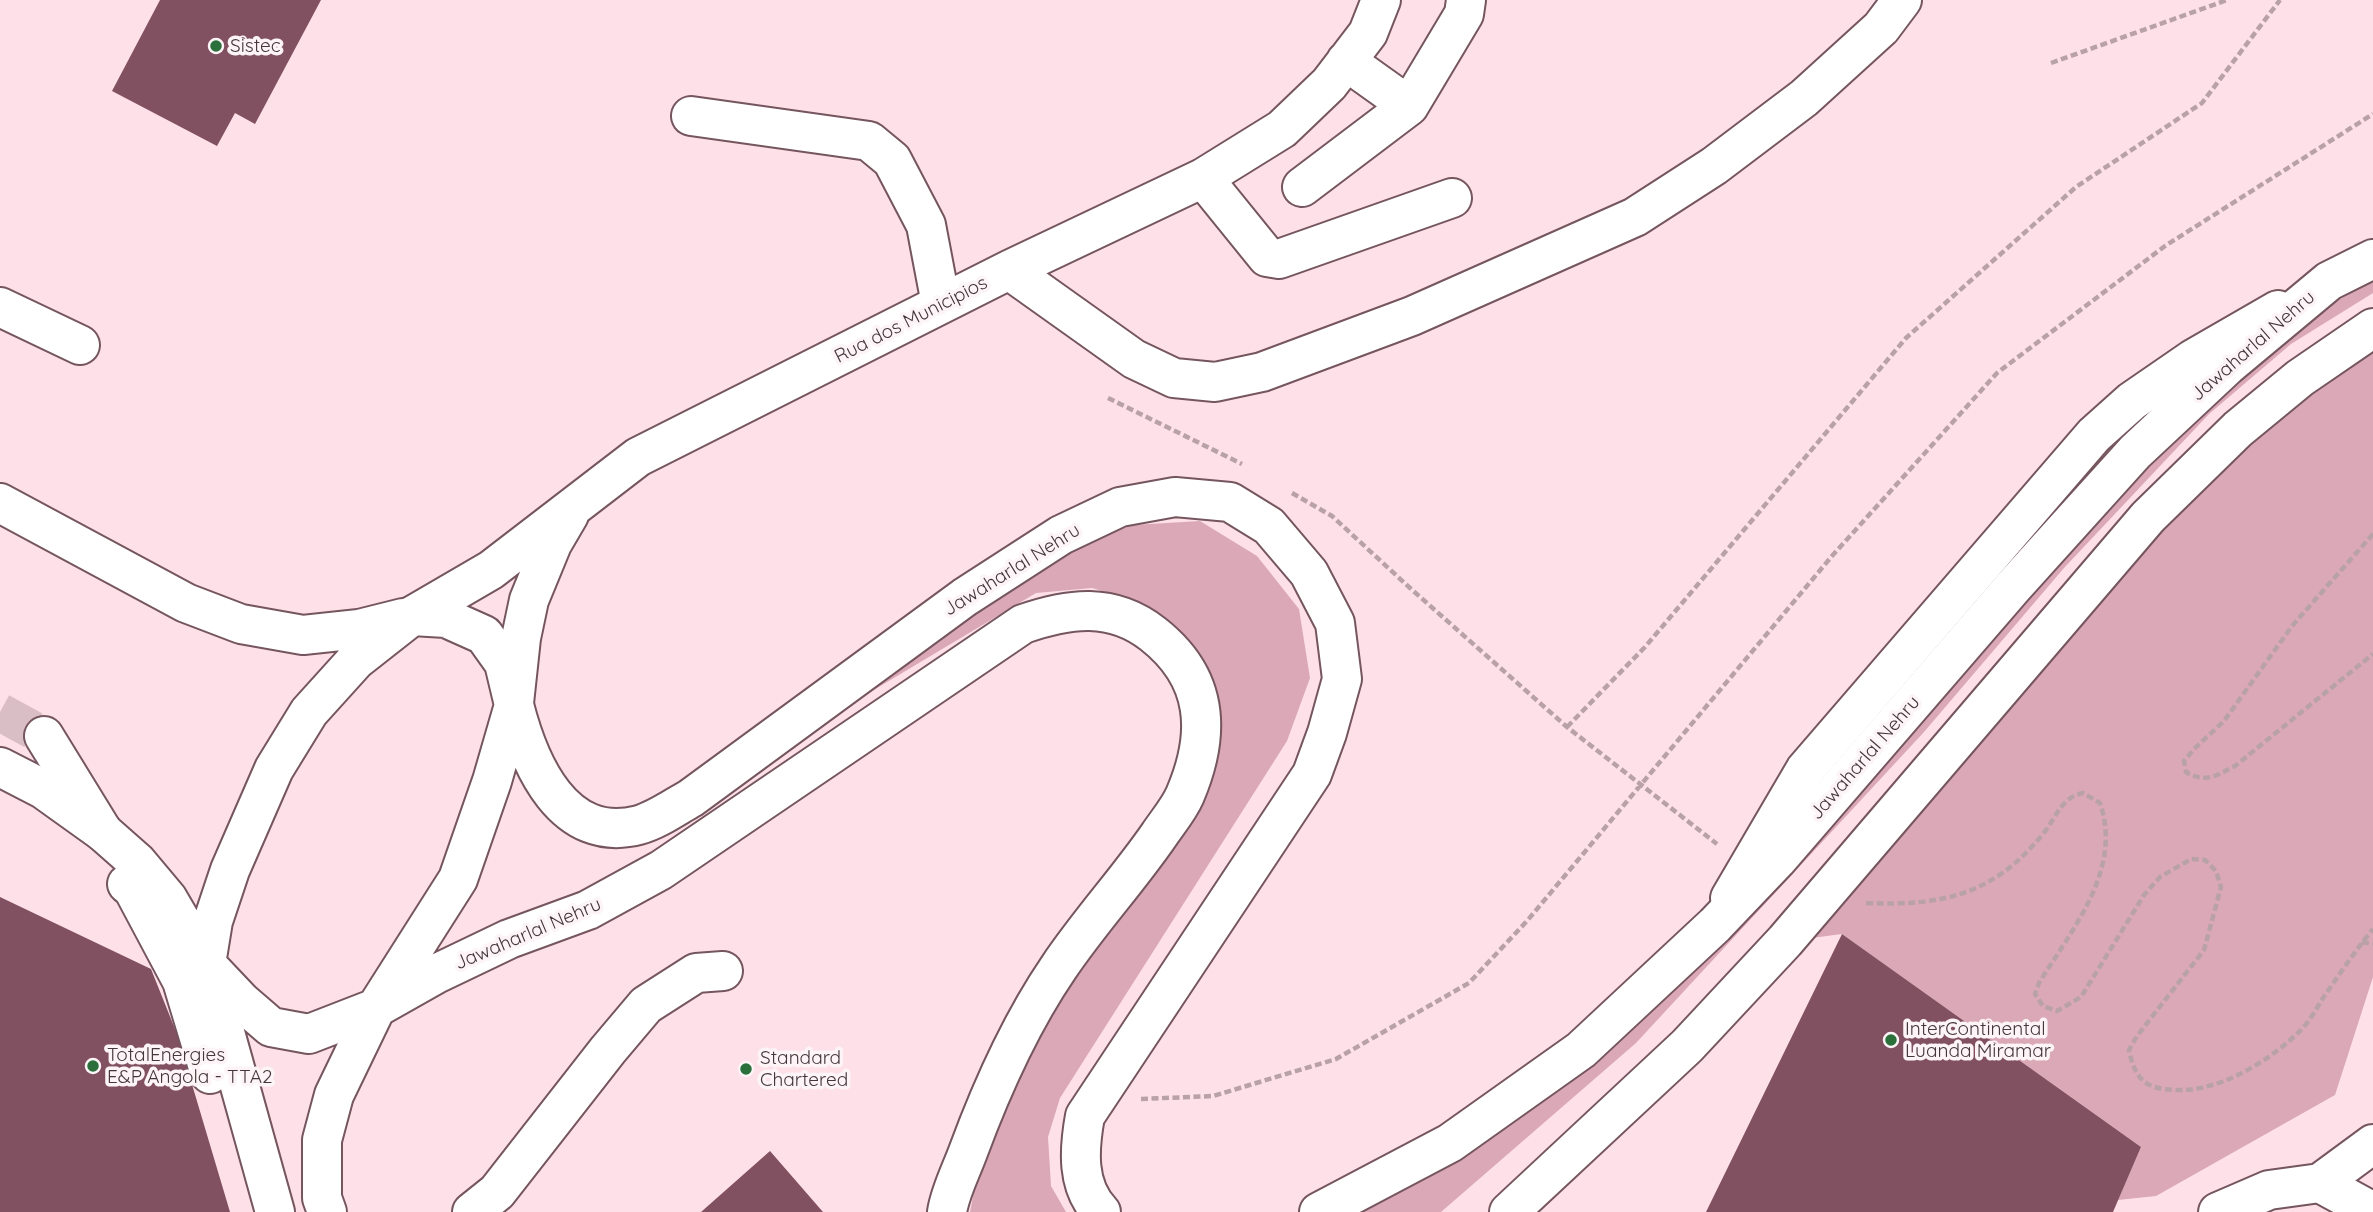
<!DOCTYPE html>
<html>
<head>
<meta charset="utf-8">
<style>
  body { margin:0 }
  canvas { display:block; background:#fee0e9 }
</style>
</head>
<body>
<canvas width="2373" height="1212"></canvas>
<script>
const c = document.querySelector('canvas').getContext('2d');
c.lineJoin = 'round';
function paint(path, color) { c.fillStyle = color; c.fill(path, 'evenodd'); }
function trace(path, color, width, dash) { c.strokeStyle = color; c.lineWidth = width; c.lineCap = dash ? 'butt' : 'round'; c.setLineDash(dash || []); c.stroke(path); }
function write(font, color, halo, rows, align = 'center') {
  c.font = font + ' Quicksand,sans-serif'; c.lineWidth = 7; c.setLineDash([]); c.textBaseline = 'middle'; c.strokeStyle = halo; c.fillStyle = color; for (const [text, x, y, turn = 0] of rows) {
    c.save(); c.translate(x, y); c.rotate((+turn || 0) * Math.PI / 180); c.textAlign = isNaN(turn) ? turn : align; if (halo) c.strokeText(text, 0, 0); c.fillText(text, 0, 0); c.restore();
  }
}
paint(new Path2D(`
  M2373 280V293L2291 344 2209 414 2064 568 1924 732 1636 1043 1441 1212H1343L1558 1086 2096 519 2250 361 2342 298Z
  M2373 346V977L2335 1095 2156 1196 2118 1200 2141 1147 1842 934 1804 939 2251 428Z
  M1200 521 1257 556 1299 609 1310 678 1287 741 1060 1098 1048 1137 1051 1186 1066 1212H970L979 1166 1012 1073 1207 777 1177 630 1139 602 1092 588 1036 593 621 841 1082 543 1133 525Z`), '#dba8b8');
paint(new Path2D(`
  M160 0H321L255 124 235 113 217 146 112 91Z
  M0 897 151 969 177 1034 230 1212H0Z
  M1842 934 2141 1147 2113 1212H1706Z
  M770 1151 823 1212H701Z`), '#825161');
trace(new Path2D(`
  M0 712 44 736`), '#d9bec6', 38, [38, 19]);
const minor = new Path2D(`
  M1346 61 1409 106
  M691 116 869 141 892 160 926 225 941 304
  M1203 178 1267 257 1279 259 1452 198
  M1302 187 1409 106 1464 14 1466 0
  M1009 270 1134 359 1174 378 1215 382 1262 372 1412 316 1635 217 1714 166 1804 98 1881 28 1902 0
  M0 307 80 345
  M412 616 491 570 638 457 1009 270 1203 178 1282 129 1329 84 1368 33 1381 0
  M514 703 521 638 529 600 552 544 569 515
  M44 736 103 832
  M1730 898 1805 770 2094 435 2132 401 2193 359 2278 310
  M2320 1183 2373 1212
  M472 1212 497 1192 608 1050 646 1005 696 973 723 971
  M2218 1212 2269 1190 2320 1183 2373 1144`);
const major = new Path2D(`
  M0 503 186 603 241 624 303 635 359 629 403 618
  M412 616 446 618 484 635 504 663 514 705 492 781 458 879 376 1008 309 1034 271 1027 242 1002 206 964 213 921 230 870 274 769 309 712 356 660Z
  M514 705C529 764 563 845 639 825 657 820 675 807 691 798L965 597 1061 535 1120 507 1175 497 1230 502 1269 526 1309 573 1335 623 1342 679 1327 733 1312 774 1085 1116C1079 1149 1076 1186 1101 1212
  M0 767 43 789 103 832 137 862 168 899 206 964 275 1212
  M127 884 133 889 182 981 210 1074
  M327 1212 322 1198V1140L334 1095 376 1008 438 973 509 939 588 910 661 870 1023 624C1069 608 1112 602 1153 634 1209 678 1211 734 1185 795 1179 809 1167 823 1159 835 1128 880 1090 921 1059 967 1020 1024 992 1087 968 1152 961 1171 950 1192 947 1212
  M1319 1212 1450 1143 1581 1050 1715 925 1777 860 2013 587 2135 452 2227 366 2329 281 2373 259
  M1509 1212 1687 1046 1785 941 2148 517 2238 429 2300 378 2373 328`);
trace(minor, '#75565f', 42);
trace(major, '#75565f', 42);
trace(new Path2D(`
  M2051 63 2227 0
  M1108 398 1242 464
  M1292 493 1332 516 1410 588 1567 727 1717 844
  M2373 534 2292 626 2224 721 2194 749 2184 761 2186 772C2206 784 2217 775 2235 766L2373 654
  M1567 727 1645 647 1906 338 2076 187 2202 103 2280 0
  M1866 903C1943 906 1993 895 2043 834 2057 817 2060 798 2083 793L2100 803C2123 870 2072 929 2039 983L2035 994 2043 1006 2057 1011 2081 997 2144 895 2160 877 2191 859 2205 860 2216 871 2221 887 2204 950 2137 1036 2129 1050C2135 1079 2145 1089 2175 1090 2221 1092 2271 1060 2302 1029 2310 1020 2317 1008 2323 998 2339 975 2355 951 2373 929
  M2362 942 2373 944
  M1141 1099 1213 1096 1336 1059 1469 983 1527 921 1832 556 1997 373 2165 246 2373 114`), '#b9a1a8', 4.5, [7, 3.5]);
trace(minor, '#fff', 38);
trace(major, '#fff', 38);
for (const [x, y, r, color] of [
  [216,46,7,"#2b703b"],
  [1891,1040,7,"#2b703b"],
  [93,1066,7,"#2b703b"],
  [746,1069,7,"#2b703b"]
]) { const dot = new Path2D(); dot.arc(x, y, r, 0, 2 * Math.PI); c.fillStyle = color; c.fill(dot); trace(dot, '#fcf4f6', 2.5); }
write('19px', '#44363a', '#fcf4f6', [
  ["Sistec",230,46],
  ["InterContinental",1905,1029],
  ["Luanda Miramar",1905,1051],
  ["TotalEnergies",107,1055],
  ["E&P Angola - TTA2",107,1077],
  ["Standard",760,1058],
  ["Chartered",760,1080]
], 'left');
write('19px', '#44363a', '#fcf4f6', [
  ["Rua dos Municipios",911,320,-27],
  ["Jawaharlal Nehru",2253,346,-41],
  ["Jawaharlal Nehru",1012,570,-32],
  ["Jawaharlal Nehru",1865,758,-49],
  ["Jawaharlal Nehru",528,934,-23]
]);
</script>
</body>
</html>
